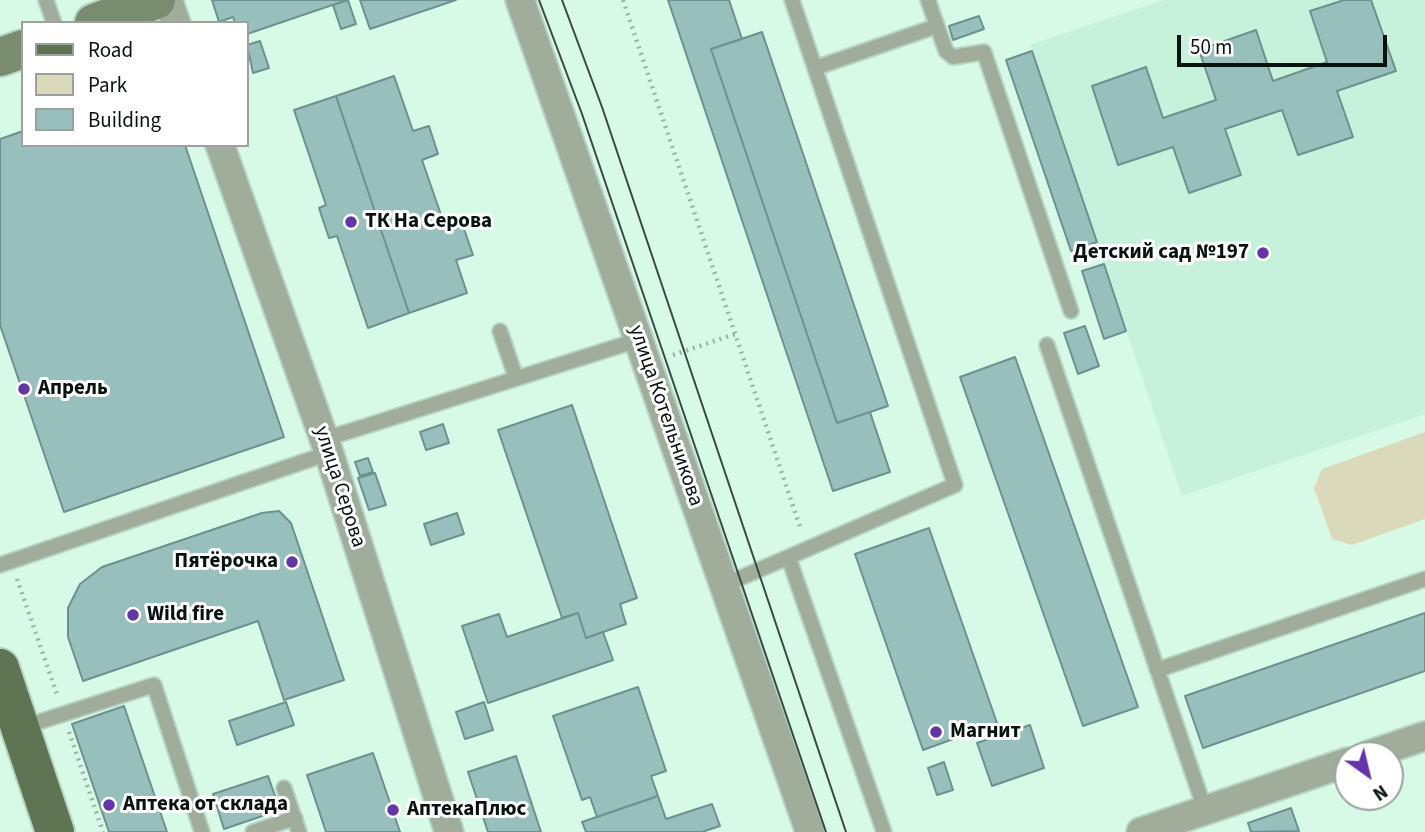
<!DOCTYPE html>
<html>
<head>
<meta charset="utf-8">
<style>
  body { margin:0 }
  #map { position:relative; width:1425px; height:832px; overflow:hidden; background:#d7fae7; font-family:"Source Sans 3",sans-serif }
  canvas { display:block }
  .legend { position:absolute; left:21px; top:21px; width:228px; height:126px; box-sizing:border-box; background:#fff; border:2px solid #9ca19f; margin:0; padding:9px 12px; list-style:none; font-size:21px; color:#07140e }
  .legend li { display:flex; align-items:center; gap:14px; height:35px }
  .legend b { width:35px; border:2px solid #9ca19f }
  .north { position:absolute; left:1334px; top:741px; width:70px; height:70px; box-sizing:border-box; background:#fff; border:2px solid #9ca19f; border-radius:50%; rotate:146deg; font-size:19px; font-weight:700; line-height:28px; text-align:center; color:#07140e }
  .north::after { content:''; display:block; margin:auto; width:24px; height:32px; background:#6334ab; clip-path:polygon(50% 0,100% 100%,50% 72%,0 100%) }
  .scale { position:absolute; left:1177px; top:35px; width:210px; height:32px; box-sizing:border-box; border:4px solid #07140e; border-top:0; padding-left:9px; font-size:21px; line-height:24px; white-space:nowrap; color:#07140e; -webkit-text-stroke:5px #fff; paint-order:stroke }
</style>
</head>
<body>
<div id="map">
<canvas width="1425" height="832"></canvas>
<ul class="legend">
<li><b style="height:9px;background:#5e7453"></b>Road</li>
<li><b style="height:19px;background:#dadaba"></b>Park</li>
<li><b style="height:19px;background:#97bfbb"></b>Building</li>
</ul>
<div class="north">N</div>
<div class="scale">50 m</div>
</div>
<script>
const c = document.querySelector('canvas').getContext('2d');
c.lineJoin = 'round';
function paint(path, color) { c.fillStyle = color; c.fill(path, 'evenodd'); }
function trace(path, color, width, dash) { c.strokeStyle = color; c.lineWidth = width; c.lineCap = dash ? 'butt' : 'round'; c.setLineDash(dash || []); c.stroke(path); }
function write(font, color, halo, rows, align = 'center') {
  c.font = font + ' "Source Sans 3",sans-serif'; c.lineWidth = 6; c.setLineDash([]); c.textBaseline = 'middle'; c.strokeStyle = halo; c.fillStyle = color; for (const [text, x, y, turn = 0] of rows) {
    c.save(); c.translate(x, y); c.rotate((+turn || 0) * Math.PI / 180); c.textAlign = isNaN(turn) ? turn : align; if (halo) c.strokeText(text, 0, 0); c.fillText(text, 0, 0); c.restore();
  }
}
paint(new Path2D(`
  M1164 0H1425V414L1182 496 1030 45Z`), '#c6f1da');
paint(new Path2D(`
  M1425 432V519L1352 545 1332 539 1314 488 1322 469Z`), '#dadaba');
const building = new Path2D(`
  M212 0H347L247 34V23H235L233 17 219 22Z
  M348 0 356 24 341 29 333 5Z
  M360 0H456L370 29Z
  M668 0H729L742 39 711 49 837 423 870 412 890 472 833 491Z
  M1344 0H1371L1396 71 1337 91 1353 137 1298 155 1282 110 1225 129 1241 175 1189 193 1173 147 1118 165 1092 86 1146 67 1163 118 1216 100 1199 50 1256 30 1273 81 1327 62 1310 11Z
  M979 16 984 29 953 40 949 26Z
  M762 32 888 406 837 423 711 49Z
  M260 41 269 68 253 73 247 45Z
  M1032 51 1097 242 1071 251 1006 60Z
  M394 76 413 131 429 126 438 154 422 160 447 232 463 226 473 255 456 260 467 293 409 313 336 96Z
  M336 96 409 313 368 328 337 236 329 238 319 208 326 205 294 110Z
  M23 131V145H185L284 437 64 512 0 325V139Z
  M1104 264 1126 331 1104 339 1082 271Z
  M1085 326 1099 366 1078 374 1064 333Z
  M1015 357 1138 707 1083 726 960 377Z
  M572 405 637 598 620 604 626 624 586 638 578 613 562 618 498 430Z
  M443 424 449 443 426 450 420 432Z
  M368 458 373 472 360 476 355 462Z
  M375 473 386 505 369 510 358 478Z
  M279 511 291 523 344 680 284 700 258 621 83 681 68 637V608L80 584 102 567 262 513Z
  M457 513 464 534 431 545 424 524Z
  M929 528 997 723 923 750 855 554Z
  M578 613 586 638 603 632 613 660 488 703 462 626 499 614 507 637Z
  M1425 613V671L1203 748 1185 696Z
  M638 687 666 771 651 776 658 796 597 817 590 797 582 800 553 716Z
  M286 702 294 725 237 745 229 721Z
  M484 702 493 730 465 739 456 712Z
  M124 706 167 832H109L72 724Z
  M1030 725 1044 768 992 786 977 743Z
  M373 753 400 832H326L307 775Z
  M516 756 541 832H488L468 772Z
  M944 762 953 790 937 795 928 768Z
  M268 776 280 810 224 829 213 794Z
  M658 796 666 819 712 804 720 826 702 832H586L582 822Z
  M1291 808 1299 831 1251 832 1248 823Z`);
paint(building, '#97bfbb');
trace(building, '#6b928e', 2);
const lane = new Path2D(`
  M46 0 54 23
  M937 26 946 51 953 57 984 52 1071 311
  M815 68 937 26 928 0
  M500 331 516 378
  M1047 345 1205 810
  M325 439 638 340
  M789 559 884 832
  M0 565 329 453
  M724 585 955 485 792 0
  M1157 670 1425 579
  M23 727 154 685 202 832
  M284 788 299 832
  M253 832 295 818`);
const street = new Path2D(`
  M168 0 176 23
  M520 0 810 832
  M220 145 329 453 449 832
  M1369 755 1425 736
  M1141 832 1348 762`);
const secondary = new Path2D(`
  M94 23 156 0
  M0 57 23 49`);
const primary = new Path2D(`
  M0 668 55 832`);
trace(lane, '#b6d5c4', 18);
trace(street, '#b6d5c4', 32);
trace(secondary, '#b6d5c4', 42);
trace(primary, '#b6d5c4', 42);
trace(new Path2D(`
  M623 0 801 530
  M673 355 735 334
  M17 579 58 697
  M69 732 103 832`), '#98b4a5', 4.5, [2, 5]);
trace(lane, '#a0ad9a', 14);
trace(street, '#a0ad9a', 28);
trace(secondary, '#7a8c70', 38);
trace(primary, '#5e7453', 38);
trace(new Path2D(`
  M539 0 582 114 826 832
  M562 0 602 107 846 832`), '#384b42', 2);
for (const [x, y, r, color] of [
  [351,222,7,"#6334ab"],
  [1263,253,7,"#6334ab"],
  [24,389,7,"#6334ab"],
  [292,562,7,"#6334ab"],
  [133,615,7,"#6334ab"],
  [936,732,7,"#6334ab"],
  [109,805,7,"#6334ab"],
  [393,810,7,"#6334ab"]
]) { const dot = new Path2D(); dot.arc(x, y, r, 0, 2 * Math.PI); c.fillStyle = color; c.fill(dot); trace(dot, '#fff', 2.5); }
write('bold 21px', '#07140e', '#fff', [
  ["ТК На Серова",365,222],
  ["Детский сад №197",1249,253,"right"],
  ["Апрель",38,389],
  ["Пятёрочка",278,562,"right"],
  ["Wild fire",147,615],
  ["Магнит",950,732],
  ["Аптека от склада",123,805],
  ["АптекаПлюс",407,810]
], 'left');
write('21px', '#07140e', '#fff', [
  ["улица Котельникова",665,416,71],
  ["улица Серова",339,487,72]
]);
</script>
</body>
</html>
